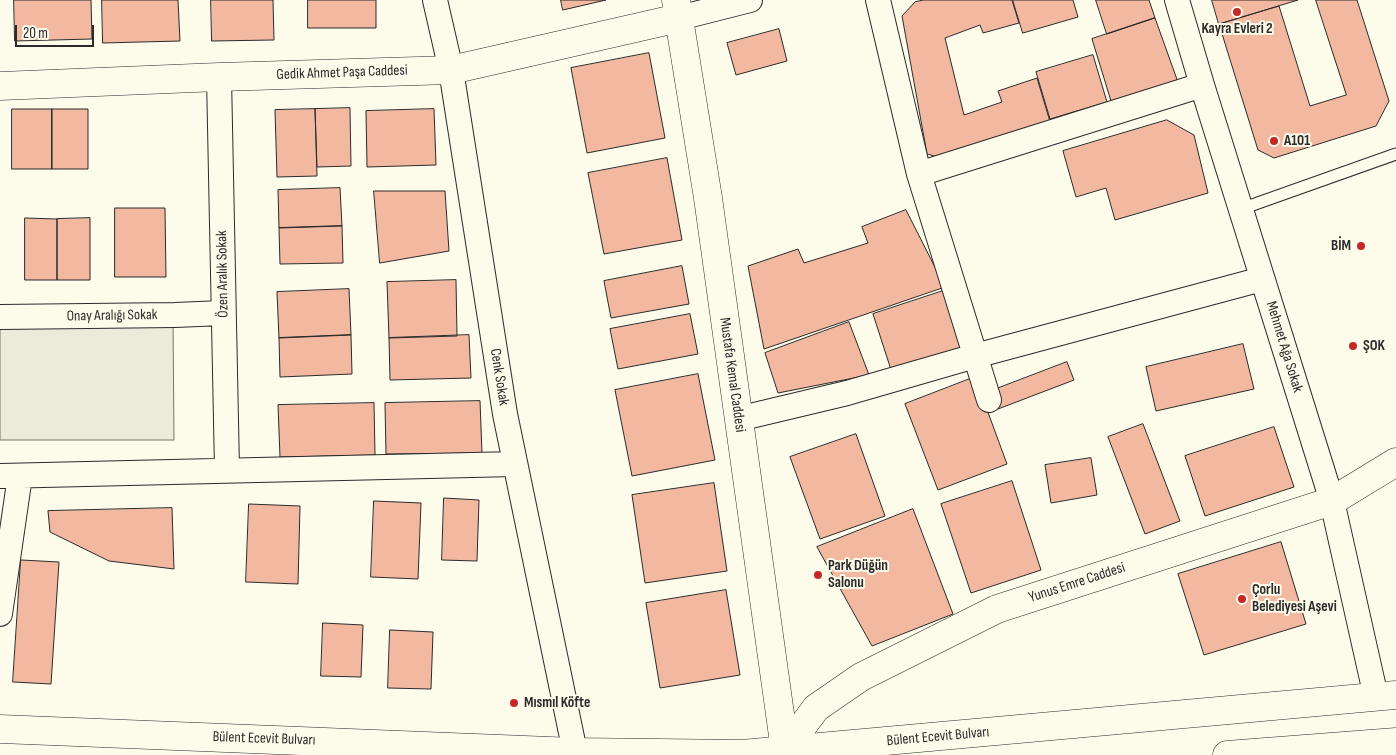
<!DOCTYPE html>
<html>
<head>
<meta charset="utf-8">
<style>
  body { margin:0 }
  #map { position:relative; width:1396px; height:755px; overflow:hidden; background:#fdfbea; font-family:"Sofia Sans Condensed",sans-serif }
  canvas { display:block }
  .scale { position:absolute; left:15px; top:25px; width:79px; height:22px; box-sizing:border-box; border:2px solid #2b2b2b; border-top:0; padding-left:6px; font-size:15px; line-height:18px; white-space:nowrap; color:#2b2b2b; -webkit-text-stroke:4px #fdfbea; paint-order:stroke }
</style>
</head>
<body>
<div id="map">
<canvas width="1396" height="755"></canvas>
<div class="scale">20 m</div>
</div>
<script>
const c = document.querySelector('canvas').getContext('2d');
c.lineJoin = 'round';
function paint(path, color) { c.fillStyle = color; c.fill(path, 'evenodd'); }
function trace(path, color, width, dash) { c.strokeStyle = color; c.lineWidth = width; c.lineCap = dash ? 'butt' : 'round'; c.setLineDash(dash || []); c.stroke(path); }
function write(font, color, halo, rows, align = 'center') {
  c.font = font + ' "Sofia Sans Condensed",sans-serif'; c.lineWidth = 4; c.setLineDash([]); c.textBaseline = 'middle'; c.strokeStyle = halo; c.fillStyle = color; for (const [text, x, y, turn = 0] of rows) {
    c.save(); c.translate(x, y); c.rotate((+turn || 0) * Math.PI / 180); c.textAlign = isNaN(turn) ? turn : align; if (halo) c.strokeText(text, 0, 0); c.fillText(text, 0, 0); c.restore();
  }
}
const green = new Path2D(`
  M173 319 174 440H0V321Z`);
paint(green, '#ecebdb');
trace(green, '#74746e', 1);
const building = new Path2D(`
  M14 0H91L92 39 15 41Z
  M102 0H178L180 41 103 43Z
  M211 0H273L274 40 212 41Z
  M308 0H376V28H308Z
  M561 0H606L563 10Z
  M924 0H1012L1019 23 983 33 980 25 945 38 964 115 1002 102 998 91 1037 78 1051 125 941 158 927 154 902 16 915 2Z
  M1013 0H1073L1078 17 1023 33Z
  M1096 0H1149L1155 18 1107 34Z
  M1212 0H1298L1219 24Z
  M1316 0H1357L1389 101 1376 126 1274 158 1258 150 1219 24 1279 6 1310 106 1346 95Z
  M1155 18 1179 85 1111 101 1092 39Z
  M779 29 787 61 736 75 727 43Z
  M649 53 665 138 587 153 571 68Z
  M1093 55 1107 102 1050 119 1036 72Z
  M350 108 351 166 317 167 315 109Z
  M12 109H52V169H12Z
  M52 109H88V169H52Z
  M315 109 317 176 277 177 275 110Z
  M434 109 436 165 367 167 366 111Z
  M1167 120 1194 135 1208 193 1115 220 1106 188 1076 197 1063 151Z
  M667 158 682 240 604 254 588 173Z
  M340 188 342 226 279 228 278 190Z
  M374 191H445L449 251 380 263Z
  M115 208H165L166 277H115Z
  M906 210 945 287 764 349 748 266 798 249 804 263 868 243 862 227Z
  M25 218 57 219V280H25Z
  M90 218V280H57V219Z
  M342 226 343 263 280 264 279 228Z
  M682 266 689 304 611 318 604 281Z
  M456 280 457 336 389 338 387 282Z
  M349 289 351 335 279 338 277 292Z
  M946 290 967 352 893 376 873 314Z
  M690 314 698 354 618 369 610 329Z
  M849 322 869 375 778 393 765 353Z
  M351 335 352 374 280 377 279 338Z
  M469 335 471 378 390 380 389 338Z
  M1243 344 1254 389 1156 411 1146 367Z
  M1067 362 1074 380 998 409 991 391Z
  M698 374 715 460 632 476 615 390Z
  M975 377 1007 464 938 490 905 404Z
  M480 401 482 453 386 454 385 403Z
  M374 403 375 455 280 457 278 405Z
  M1143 424 1180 521 1145 534 1108 437Z
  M1274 427 1294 487 1205 516 1185 456Z
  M856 434 885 516 820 539 790 457Z
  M1091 458 1097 495 1051 503 1045 465Z
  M1012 481 1041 570 971 593 941 504Z
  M714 483 727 571 645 583 632 495Z
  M444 498 479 500 477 561 442 560Z
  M374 501 421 503 418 579 371 577Z
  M249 504 300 506 298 584 246 582Z
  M172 508 174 569 109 561 50 532 48 511Z
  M913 509 953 614 872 646 817 547Z
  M1281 542 1306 624 1204 655 1178 574Z
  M21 560 59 562 51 684 13 682Z
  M726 590 740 675 660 688 646 603Z
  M323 623 363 625 361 677 321 676Z
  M390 630 433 632 431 689 388 688Z`);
paint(building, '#f2b8a0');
trace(building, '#2b2b2b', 1);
const lane = new Path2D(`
  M1241 209 1396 154`);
const street = new Path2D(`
  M435 0 451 70 505 414 575 752
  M878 0 919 174 989 400
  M1177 0 1202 85 1332 501 1376 697
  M679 18 750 0
  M219 77 227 470
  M919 174 1202 85
  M0 317 175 315 223 313
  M738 419 847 393 975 356 1262 279
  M0 476 515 464
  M0 614 20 476`);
const secondary = new Path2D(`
  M676 0 708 198 785 750
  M0 86 219 77 451 70 679 18
  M785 750 816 708 861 677 997 609 1332 501 1396 462`);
const primary = new Path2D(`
  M0 729 575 752 742 754 1396 695
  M1227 755 1396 742`);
trace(lane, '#2b2b2b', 13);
trace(street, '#2b2b2b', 26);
trace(secondary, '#2b2b2b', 29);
trace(primary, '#2b2b2b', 29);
trace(lane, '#fdfbea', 11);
trace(street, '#fdfbea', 24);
trace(secondary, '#fdfbea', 28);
trace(primary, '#fdfbea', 28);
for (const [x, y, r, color] of [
  [1237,12,5,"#c62828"],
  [1274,141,5,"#c62828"],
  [1361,246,5,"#c62828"],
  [1353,346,5,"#c62828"],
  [818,575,5,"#c62828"],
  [1242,599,5,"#c62828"],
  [514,703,5,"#c62828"]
]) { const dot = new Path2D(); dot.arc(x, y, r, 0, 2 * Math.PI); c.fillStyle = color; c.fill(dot); trace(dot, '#fdfbea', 2); }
write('bold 15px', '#2b2b2b', '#fdfbea', [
  ["Kayra Evleri 2",1237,29,"center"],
  ["A101",1284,141],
  ["BİM",1351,246,"right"],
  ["ŞOK",1363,346],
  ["Park Düğün",828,566],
  ["Salonu",828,583],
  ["Çorlu",1252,590],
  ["Belediyesi Aşevi",1252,607],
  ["Mısmıl Köfte",524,703]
], 'left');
write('15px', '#2b2b2b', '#fdfbea', [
  ["Gedik Ahmet Paşa Caddesi",342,73,-2],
  ["Özen Aralık Sokak",223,274,-91],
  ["Onay Aralığı Sokak",112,316,-1],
  ["Mehmet Ağa Sokak",1284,347,73],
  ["Mustafa Kemal Caddesi",732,375,82],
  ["Cenk Sokak",499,377,81],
  ["Yunus Emre Caddesi",1077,583,-18],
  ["Bülent Ecevit Bulvarı",938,737,-5],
  ["Bülent Ecevit Bulvarı",264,739,2]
]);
</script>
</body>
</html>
